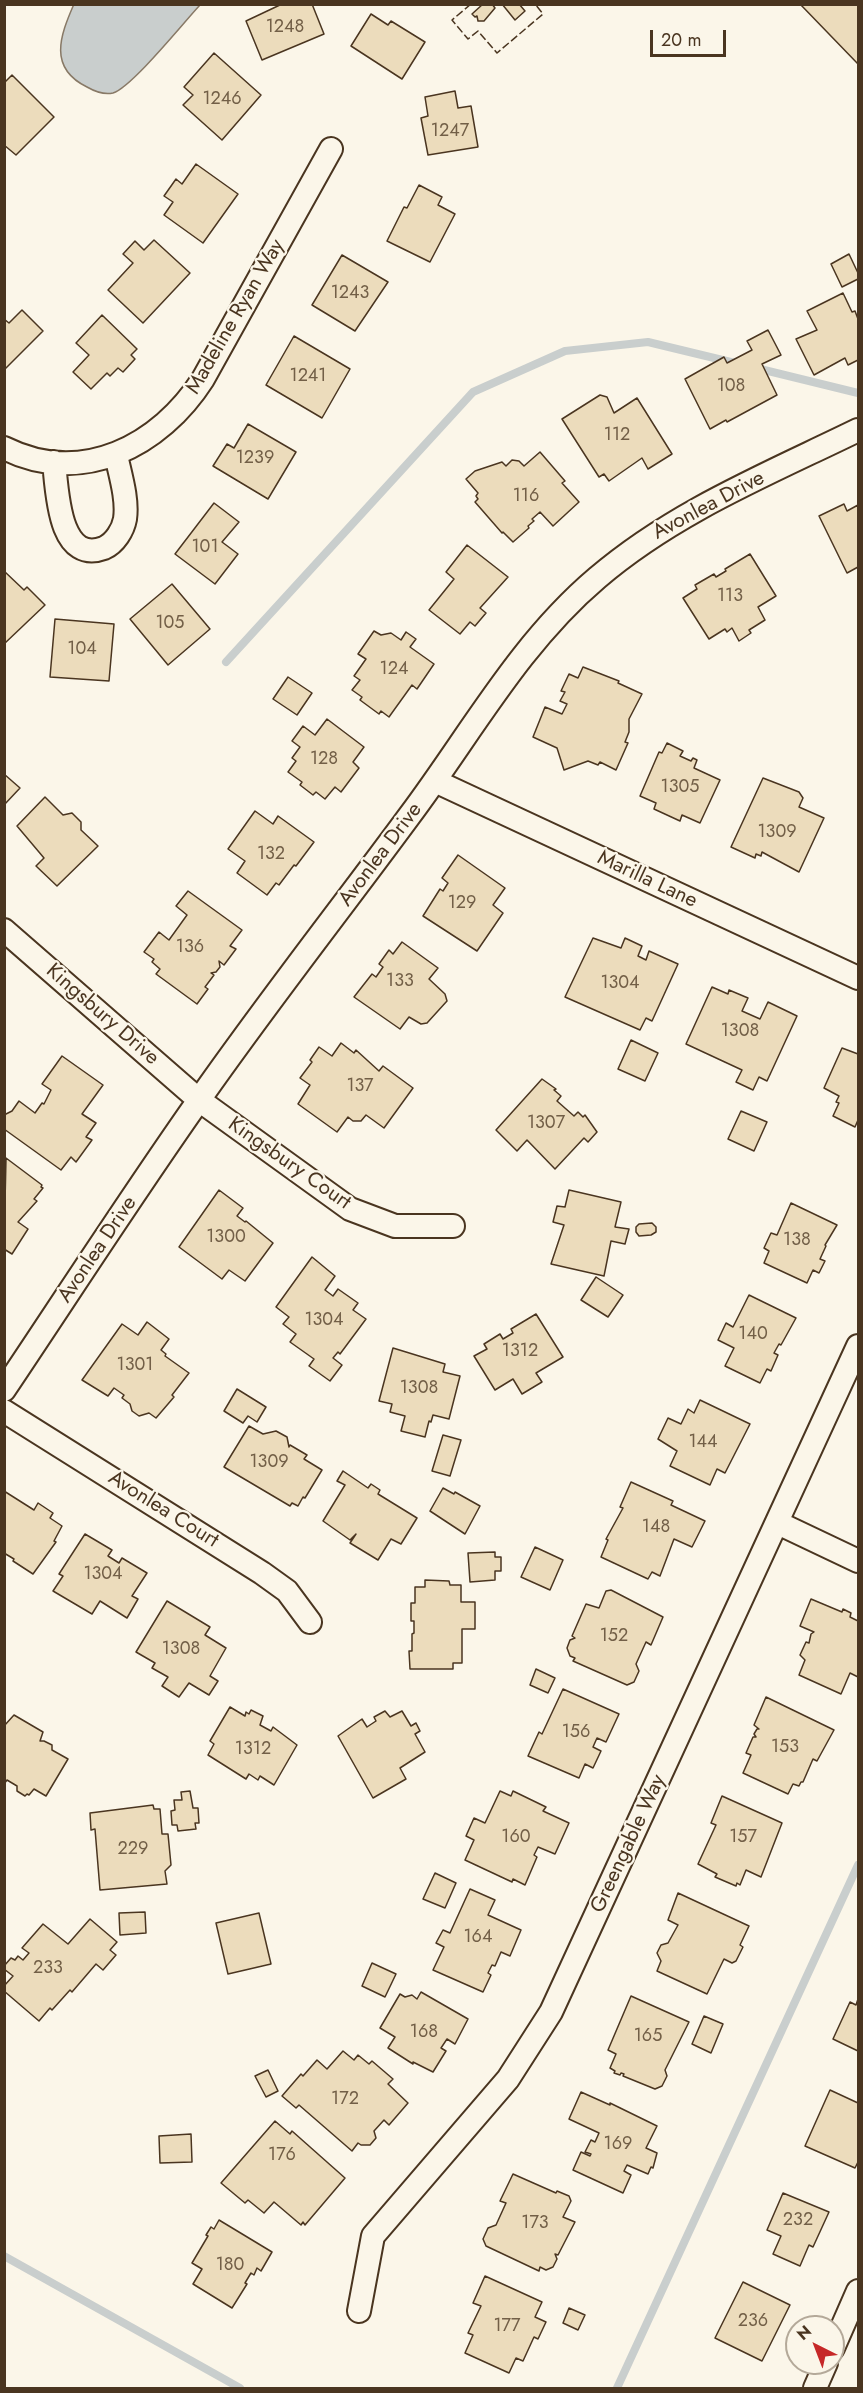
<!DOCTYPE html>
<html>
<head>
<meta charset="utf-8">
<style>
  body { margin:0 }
  #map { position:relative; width:863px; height:2393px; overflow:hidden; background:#fbf6e9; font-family:Jost,sans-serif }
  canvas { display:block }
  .frame { position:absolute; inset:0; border:6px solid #4a3520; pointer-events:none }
  .north { position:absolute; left:785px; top:2315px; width:60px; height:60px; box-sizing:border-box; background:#fbf6e9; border:2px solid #b4a999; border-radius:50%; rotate:318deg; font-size:16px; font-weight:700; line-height:24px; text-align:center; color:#4a3520 }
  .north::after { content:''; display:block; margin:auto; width:21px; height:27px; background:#c62828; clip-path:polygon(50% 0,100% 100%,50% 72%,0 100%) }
  .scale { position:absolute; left:650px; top:30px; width:76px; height:27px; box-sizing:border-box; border:3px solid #4a3520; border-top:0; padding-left:8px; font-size:18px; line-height:21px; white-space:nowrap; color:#4a3520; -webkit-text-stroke:4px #fbf6e9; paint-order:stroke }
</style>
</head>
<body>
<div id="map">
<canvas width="863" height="2393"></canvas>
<div class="frame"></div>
<div class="north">N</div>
<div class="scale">20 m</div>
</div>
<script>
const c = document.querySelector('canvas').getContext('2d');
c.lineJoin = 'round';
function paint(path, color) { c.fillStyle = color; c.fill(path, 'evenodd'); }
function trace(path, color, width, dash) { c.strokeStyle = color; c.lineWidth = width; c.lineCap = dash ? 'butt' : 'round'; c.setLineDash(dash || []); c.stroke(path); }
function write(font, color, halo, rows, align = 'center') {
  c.font = font + ' Jost,sans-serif'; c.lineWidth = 4.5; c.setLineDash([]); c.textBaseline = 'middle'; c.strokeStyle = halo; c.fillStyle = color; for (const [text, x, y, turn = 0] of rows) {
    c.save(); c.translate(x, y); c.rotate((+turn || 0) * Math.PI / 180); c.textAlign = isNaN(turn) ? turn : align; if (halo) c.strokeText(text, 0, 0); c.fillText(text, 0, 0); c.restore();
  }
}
const water = new Path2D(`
  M74 4H200V5C184 22 132 87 113 93 104 95 94 91 87 87 48 68 60 36 74 4Z`);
paint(water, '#c9cecd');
trace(water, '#887966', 1.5);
trace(new Path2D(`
  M756 368 858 393
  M226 662 473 392 565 351 648 342 739 364
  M4 2256 240 2388
  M617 2388 858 1865`), '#c9cecd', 8);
const building = new Path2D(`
  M282 4H312L324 34 262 60 246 21Z
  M483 4H492L495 8 484 21H478L477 16 475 17 472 14Z
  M502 4H519L525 11 515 20Z
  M800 4H858V64Z
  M371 14 388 25 391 21 425 42 402 79 351 46Z
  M214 53 261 95 222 140 183 105 193 95 184 87Z
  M12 75 54 117 16 155 4 145V83Z
  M455 91 458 108 471 106 478 147 428 155 421 118 428 116 425 97Z
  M196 164 238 194 203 243 164 215 173 202 164 196 176 179 182 184Z
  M419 185 442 197 438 205 455 214 430 262 387 241 404 207 407 208Z
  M154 240 190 273 143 323 108 290 133 263 123 254 135 241 144 250Z
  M849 254 858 273V279L842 287 831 264Z
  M342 255 388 282 355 331 312 305Z
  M843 293 852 312 855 311 858 319V360L848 365 845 358 814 375 796 339 817 330 807 311Z
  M22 310 43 331 4 370V319L9 323Z
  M102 315 137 349 131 355 135 359 123 372 118 368 110 376 107 373 91 389 73 372 89 355 76 343Z
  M768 330 781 355 762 364 777 395 727 422 726 420 710 429 685 379 724 357 727 363 752 350 747 341Z
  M294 336 350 369 322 418 266 385Z
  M600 395 607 397 614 413 637 398 672 454 648 469 642 458 609 481 604 474 599 477 562 419Z
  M248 424 296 452 268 499 213 466 227 444 234 448Z
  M540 452 565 481 562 483 579 502 553 526 540 512 532 519 534 521 528 526 529 528 513 542 503 532 502 533 475 502 478 499 476 496 478 493 466 479 475 471 502 462 506 466 512 460 519 461 524 466Z
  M214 503 239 522 222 542 238 554 215 584 175 554Z
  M844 504 847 511 858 505V567L847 573 819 516Z
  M467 545 508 577 480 608 486 613 475 626 470 622 460 634 429 610 454 579 446 572Z
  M750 554 776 596 758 607 765 620 749 630 751 633 739 641 732 628 727 632 725 629 709 639 683 598 697 589 695 585 714 574 716 577 726 571 725 569Z
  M4 571 24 590 27 587 45 605 4 644Z
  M172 584 210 629 168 665 130 619Z
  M55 619 114 624 109 681 50 677Z
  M374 631 381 635 391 633 401 640 406 632 416 639 410 647 434 664 417 689 412 685 389 717 381 711 379 714 360 700 362 697 352 690 360 680 354 676 366 659 358 654Z
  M583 667 619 681 618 683 642 694 629 719V732L625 742 628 743 616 770 600 762 598 765 588 761 564 770 557 748 533 737 545 707 562 714 567 704 560 701 565 692 561 691 569 674 578 678Z
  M288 677 312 693 297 715 273 699Z
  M327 719 364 747 353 762 359 768 341 792 335 787 325 799 316 792 313 795 300 785 302 782 288 772 296 761 292 758 300 747 292 741 303 726 315 735Z
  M667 743 683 751 680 756 691 761 693 758 697 760 694 768 720 780 700 823 682 815 680 821 654 809 656 803 640 796 659 752 662 753Z
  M4 774 20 788 4 805Z
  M763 778 799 792 803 798 799 807 824 818 799 872 762 852 761 856 756 854 755 858 731 847Z
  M45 797 63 815 72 813 81 822V830L98 846 57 886 36 866 44 858 17 826Z
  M255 811 273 824 278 816 314 842 296 866 294 865 279 885 276 883 267 895 237 873 245 861 228 849Z
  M458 855 505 888 493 905 503 913 477 951 423 916 440 889 443 891 448 883 442 878Z
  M188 891 242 930 230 946 236 949 224 965 219 961 220 967 216 972 211 973 214 975 205 987 208 989 197 1004 156 974 160 969 152 962 154 959 144 952 159 932 169 940 187 915 176 906Z
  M593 938 621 948 625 938 642 946 638 956 646 960 649 951 678 964 652 1021 646 1018 640 1030 565 997Z
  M402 942 438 968 429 979 445 994 447 1001 427 1023 421 1024 409 1017 400 1029 354 997 372 974 376 977 383 967 379 964 389 950 393 954Z
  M712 987 728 994 729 990 748 998 742 1011 760 1019 768 1002 797 1016 767 1081 759 1077 753 1090 736 1082 742 1070 686 1044Z
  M631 1040 658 1053 645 1081 618 1069Z
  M341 1043 354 1053 356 1050 379 1071 383 1066 413 1088 384 1128 366 1115 361 1121H353L348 1117 337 1132 298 1104 310 1085 300 1078 312 1062 310 1060 319 1047 332 1056Z
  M842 1048 858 1054V1120L855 1127 833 1116 839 1103 836 1102 839 1096 824 1088Z
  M62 1056 103 1085 82 1114 96 1123 86 1137 92 1140 76 1162 71 1157 61 1170 4 1129V1115L12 1111 19 1101 35 1113 42 1103 44 1104 51 1090 42 1084Z
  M542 1079 556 1089 554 1090 561 1096 557 1101 574 1116 578 1112 583 1117 585 1115 597 1132 588 1142 584 1138 555 1169 527 1140 517 1151 496 1130Z
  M741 1111 767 1122 754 1151 728 1139Z
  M6 1158 42 1185 41 1187 43 1188 34 1199 37 1201 18 1222 28 1229 12 1254 4 1249Z
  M219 1190 243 1208 237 1216 245 1222 246 1221 273 1243 245 1281 229 1270 222 1279 179 1247Z
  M569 1190 621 1202 615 1227 629 1229 625 1244 611 1241 604 1276 551 1264 564 1225 553 1222 557 1206 565 1207Z
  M791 1203 837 1225 825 1245 826 1246 820 1259 825 1261 819 1273 813 1270 807 1283 764 1263 769 1251 764 1248 771 1233 777 1235Z
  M652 1223 656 1227V1232L651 1235 639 1236 636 1232V1227L639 1224Z
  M312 1257 335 1276 325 1290 333 1296 338 1289 358 1303 353 1310 366 1319 340 1354 338 1352 333 1358 342 1365 330 1381 309 1366 314 1359 290 1342 296 1334 283 1324 289 1317 276 1307Z
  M596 1277 623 1295 608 1317 581 1300Z
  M749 1295 796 1318 781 1345 779 1344 774 1353 778 1355 771 1371 767 1369 760 1383 725 1366 734 1348 718 1340 726 1323 733 1327Z
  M536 1314 563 1357 536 1373 542 1382 522 1394 513 1379 495 1390 474 1356 487 1349 484 1344 500 1334 503 1339 513 1333 511 1329Z
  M147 1322 169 1339 161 1350 166 1354 165 1356 189 1373 172 1395 174 1397 156 1418 149 1413 139 1416 132 1411 130 1404 122 1398 124 1395 114 1388 108 1396 82 1380 122 1324 138 1335Z
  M393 1348 445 1364 443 1372 460 1376 449 1419 433 1415 431 1422 429 1421 425 1437 401 1431 405 1416 390 1412 392 1404 379 1401Z
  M237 1389 266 1407 257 1422 248 1416 243 1423 224 1411Z
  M700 1400 750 1424 725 1473 717 1469 710 1485 670 1466 677 1451 658 1439 668 1418 681 1424 688 1409 694 1413Z
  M249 1426 263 1434 276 1431 287 1437 289 1447 290 1445 307 1455 304 1459 322 1470 305 1498 303 1497 298 1506 292 1503 290 1506 224 1467Z
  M443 1435 461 1440 450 1476 432 1471Z
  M343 1471 368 1488 371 1484 380 1490 378 1494 417 1518 401 1544 391 1539 378 1560 350 1543 356 1534 350 1540 323 1521 345 1485 337 1481Z
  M631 1482 673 1501 671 1505 705 1521 692 1547 674 1539 660 1576 652 1572 648 1579 601 1557 608 1540 606 1539 623 1508 620 1507Z
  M443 1488 454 1494 455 1492 480 1506 465 1534 430 1511Z
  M4 1491 34 1510 38 1503 53 1513 50 1518 62 1526 54 1541 56 1542 33 1574 13 1561 14 1559 4 1553Z
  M85 1534 112 1550 108 1556 119 1563 122 1558 147 1573 132 1596 138 1599 127 1618 100 1601 92 1614 53 1591 63 1576 59 1574Z
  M535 1547 563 1560 550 1590 521 1577Z
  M495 1552V1557H501V1571H495V1580L470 1582 468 1553Z
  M425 1580 449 1581 450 1585H461V1602H475V1629H462V1663H453V1669H410L409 1651H412V1634L414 1633V1621H411V1603H415V1587H425Z
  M611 1590 663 1617 651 1645 646 1642 636 1664 639 1671 634 1682 627 1685 573 1661 575 1658 570 1656 567 1648 570 1640 575 1638 572 1636 586 1604 599 1608 606 1591Z
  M811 1599 842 1612 843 1609 851 1613 850 1617 858 1621V1677L850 1673 841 1694 799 1675 805 1660 800 1655 806 1642 809 1643 811 1634 814 1632 800 1626Z
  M167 1601 210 1627 205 1635 226 1648 210 1676 218 1681 209 1695 189 1683 179 1697 162 1686 168 1677 152 1668 155 1663 136 1652Z
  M536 1669 555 1678 548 1693 530 1685Z
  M563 1689 619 1714 606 1742 597 1738 593 1747 601 1751 593 1768 585 1764 579 1778 528 1756 539 1732 542 1734Z
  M766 1697 834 1730 817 1761 813 1759 803 1782H801L799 1786 793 1784 788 1794 743 1773 751 1755 746 1753 753 1737H756L754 1734 757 1729H759L754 1725Z
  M230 1707 245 1716 246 1712 249 1714 251 1710 263 1716 260 1725 271 1731 273 1727 297 1745 274 1785 260 1776 258 1780 249 1774 246 1779 208 1755 214 1744 210 1741Z
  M385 1711 390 1717 402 1711 411 1726 416 1723 420 1731 415 1734 425 1752 400 1768 406 1779 373 1798 338 1736 362 1719 367 1727 376 1721 374 1717Z
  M14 1715 43 1732 40 1741H44L52 1745V1750L68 1759 46 1796 34 1789 29 1795 27 1794 25 1796 17 1791V1786L7 1780 4 1784V1726Z
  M190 1791 193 1808H198L199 1823H195L196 1829 178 1831 177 1825H172L171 1811 175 1810 174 1800H182L181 1792Z
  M500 1791 511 1796 513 1791 546 1807 543 1811 569 1823 555 1854 538 1847 534 1855 537 1857 525 1885 513 1879 512 1882 465 1860 474 1840 466 1836 474 1818 485 1823Z
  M722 1796 782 1823 761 1877 746 1870 740 1885 737 1883 736 1886 715 1877 717 1874 698 1864 716 1825 711 1823Z
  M153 1805 154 1809H160L162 1834H168L171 1865 165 1871 167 1884 100 1890 95 1829 91 1830 90 1813Z
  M435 1873 456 1883 445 1908 423 1899Z
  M470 1889 495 1900 488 1915 521 1930 510 1956 501 1952 495 1966 492 1965 488 1973 491 1975 483 1992 433 1970 444 1947 436 1943 443 1930 450 1933Z
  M678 1893 749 1926 740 1945 743 1947 736 1961 732 1963 724 1959 707 1994 657 1971 661 1961 657 1953 661 1945 668 1943 678 1925 668 1920Z
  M145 1912 146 1933 120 1935 119 1913Z
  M259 1913 271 1964 228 1974 216 1923Z
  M90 1919 117 1942 110 1950 116 1955 103 1970 96 1964 72 1992 70 1990 52 2010 50 2008 39 2021 4 1991V1986L13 1976 4 1969V1966L11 1958 15 1960 18 1956 23 1960 29 1953 22 1948 43 1924 68 1944Z
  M372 1963 396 1974 385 1997 362 1986Z
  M421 1992 468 2019 455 2044 447 2039 441 2048 446 2051 433 2072 413 2062V2064L388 2048 395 2037 380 2028 400 1994 405 1997 412 1995 417 1999Z
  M631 1996 689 2022 665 2070 667 2076 662 2086 655 2089 623 2076 624 2074 621 2073 620 2075 614 2073 615 2071 610 2068 616 2054 608 2050Z
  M858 1999V2051L833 2039 850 2002 856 2005Z
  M704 2016 723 2024 711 2053 692 2044Z
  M343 2051 354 2060 358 2055 369 2064 372 2061 393 2079 388 2084 408 2103 389 2125 384 2120 374 2131 376 2138 370 2145H361L358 2143 352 2151 299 2105 296 2108 282 2096 301 2074 303 2076 317 2060 327 2069Z
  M268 2070 278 2091 266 2097 255 2076Z
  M830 2090 858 2103V2162L855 2168 805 2146Z
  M581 2092 610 2105V2103L657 2126 646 2148 657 2153 653 2168 651 2167 648 2174 627 2165 624 2171 631 2175 623 2193 573 2170 581 2152 590 2156 591 2154 585 2152 591 2140 595 2142 599 2133 569 2119Z
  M275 2121 290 2134 292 2131 345 2178 305 2225 303 2222 301 2225 274 2202 264 2213 248 2200 245 2203 221 2183Z
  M191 2134 192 2162 160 2163 159 2136Z
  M513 2174 556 2193 557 2191 569 2196 571 2201 563 2217 575 2222 558 2255 555 2254 557 2259 553 2267 546 2270 540 2267 539 2271 486 2246 483 2239 488 2228 496 2225 506 2203 500 2201Z
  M783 2193 829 2212 813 2247 809 2245 800 2266 773 2254 781 2236 767 2230Z
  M219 2220 272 2252 261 2271 257 2268 254 2275 251 2273 245 2283 247 2284 232 2308 193 2284 202 2269 192 2263 208 2236 206 2235 211 2227 214 2229Z
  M485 2276 542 2302 535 2317 546 2322 538 2339 534 2337 523 2361 516 2358 509 2373 465 2353 473 2335 468 2333 481 2306 473 2303Z
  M743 2282 790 2305 762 2361 715 2338Z
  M569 2308 585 2315 578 2330 563 2323Z`);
paint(building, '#ecdcbc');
trace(building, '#4a3520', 1.5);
const street = new Path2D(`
  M4 448C82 487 160 446 203 379L331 149
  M54 462C57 488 58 565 104 548 115 543 123 530 125 519 128 499 120 474 116 455
  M435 781 858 978
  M4 930 199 1100 350 1209 395 1226H453
  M4 1390C69 1293 132 1195 199 1100 266 1004 340 910 410 815 470 735 519 644 597 578 674 512 768 474 858 430
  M4 1411 262 1573 287 1591 310 1622
  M778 1523 858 1561
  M359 2311 373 2236 508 2079 551 2012 858 1346
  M833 2348 858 2291
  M815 2388 826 2363`);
trace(street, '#4a3520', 26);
trace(street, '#fbf6e9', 22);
trace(new Path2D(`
  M471 4 452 20 468 39 478 31 497 53 543 14 535 4`), '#4a3520', 1.5, [8, 3]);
write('18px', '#725f47', null, [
  ["1248",285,28],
  ["1246",222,100],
  ["1247",450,132],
  ["1243",350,294],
  ["1241",308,377],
  ["108",731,387],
  ["112",617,436],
  ["1239",255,459],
  ["116",526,497],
  ["101",205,548],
  ["113",730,597],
  ["105",170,624],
  ["104",82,650],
  ["124",394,670],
  ["128",324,760],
  ["1305",680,788],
  ["1309",777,833],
  ["132",271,855],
  ["129",462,904],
  ["136",190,948],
  ["133",400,982],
  ["1304",620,984],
  ["1308",740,1032],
  ["137",360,1087],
  ["1307",546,1124],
  ["1300",226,1238],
  ["138",797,1241],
  ["1304",324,1321],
  ["140",753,1335],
  ["1312",520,1352],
  ["1301",135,1366],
  ["1308",419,1389],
  ["144",703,1443],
  ["1309",269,1463],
  ["148",656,1528],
  ["1304",103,1575],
  ["152",614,1637],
  ["1308",181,1650],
  ["156",576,1733],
  ["153",785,1748],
  ["1312",253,1750],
  ["160",516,1838],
  ["157",743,1838],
  ["229",133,1850],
  ["164",478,1938],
  ["233",48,1969],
  ["168",424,2033],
  ["165",648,2037],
  ["172",345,2100],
  ["169",618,2145],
  ["176",282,2156],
  ["232",798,2221],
  ["173",535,2224],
  ["180",230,2266],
  ["236",753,2322],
  ["177",507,2327]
]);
write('21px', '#4a3520', '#fbf6e9', [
  ["Madeline Ryan Way",236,317,-60],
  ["Avonlea Drive",709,506,-28],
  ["Avonlea Drive",381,855,-53],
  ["Marilla Lane",647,880,25],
  ["Kingsbury Drive",102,1015,41],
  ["Kingsbury Court",289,1164,35],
  ["Avonlea Drive",98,1250,-56],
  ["Avonlea Court",163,1510,32],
  ["Greengable Way",629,1844,-65]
]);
</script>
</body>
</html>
